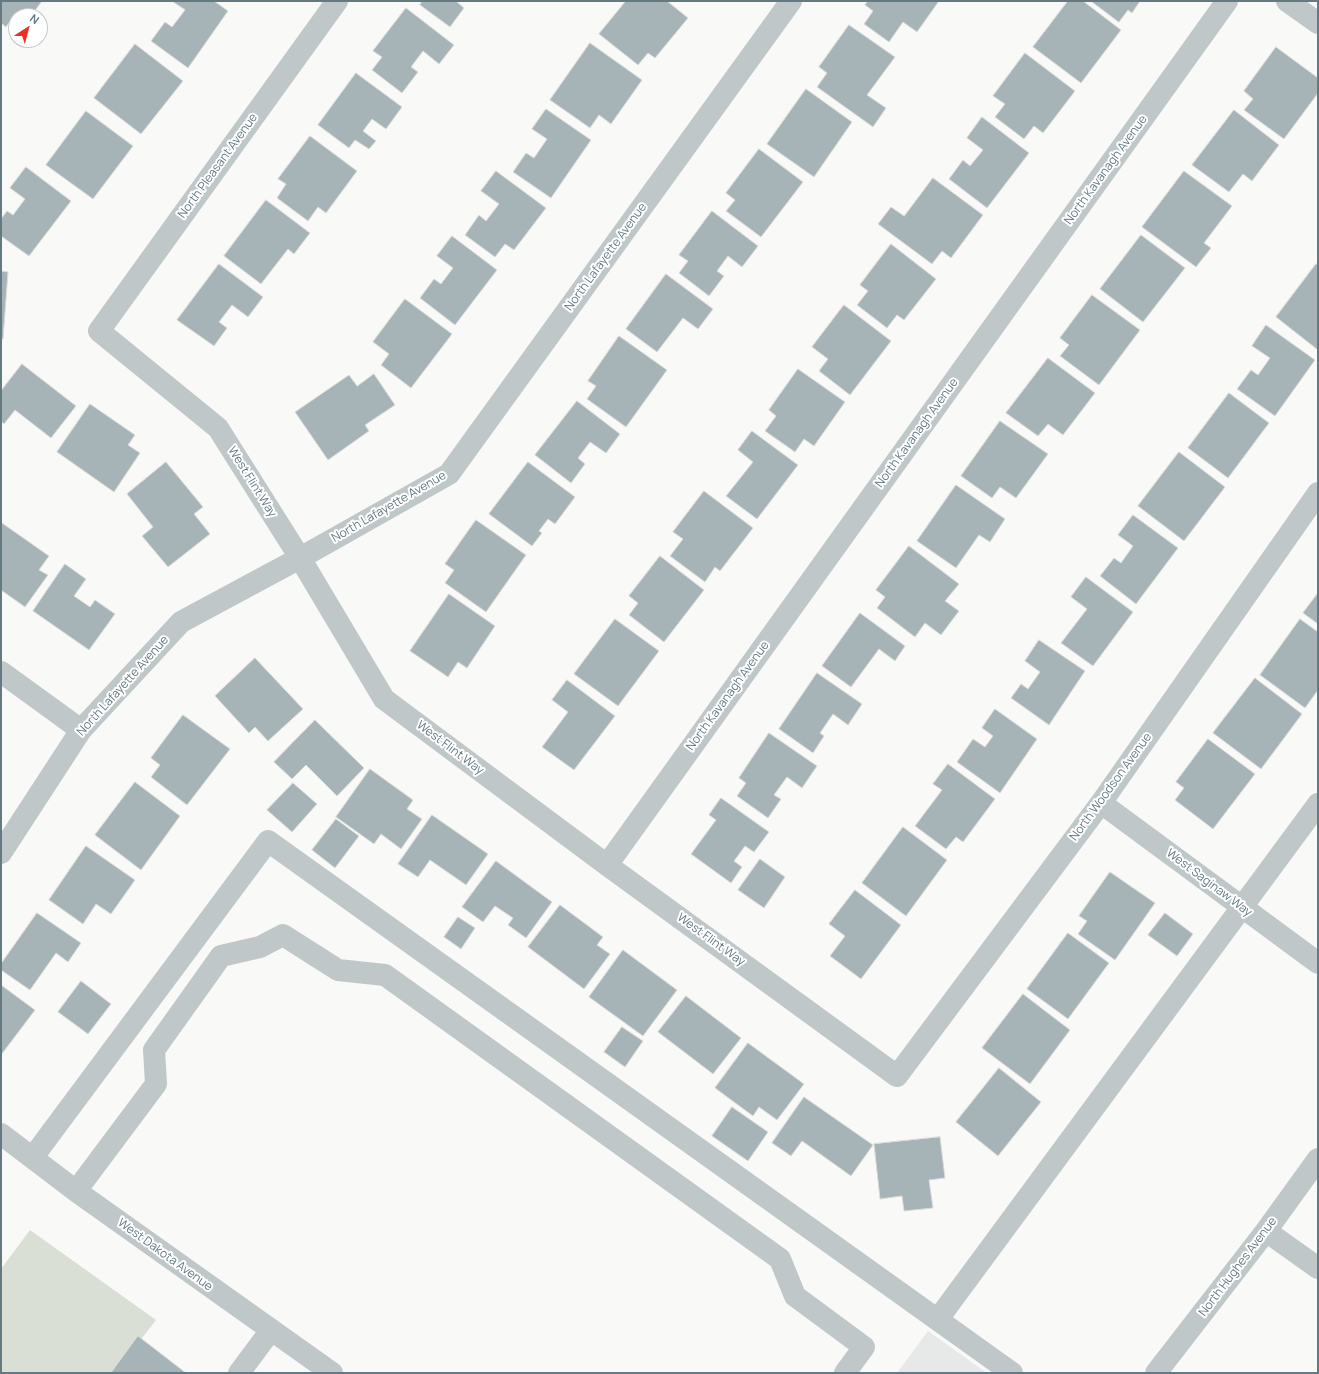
<!DOCTYPE html>
<html>
<head>
<meta charset="utf-8">
<style>
  body { margin:0 }
  #map { position:relative; width:1319px; height:1374px; overflow:hidden; background:#f9f9f7; font-family:Manrope,sans-serif }
  canvas { display:block }
  .frame { position:absolute; inset:0; border:2px solid #637a83; pointer-events:none }
  .north { position:absolute; left:8px; top:8px; width:40px; height:40px; box-sizing:border-box; background:#fff; border:1px solid #c1cacd; border-radius:50%; rotate:36deg; font-size:11px; font-weight:700; line-height:16px; text-align:center; color:#637a83 }
  .north::after { content:''; display:block; margin:auto; width:14px; height:18px; background:#eb3025; clip-path:polygon(50% 0,100% 100%,50% 72%,0 100%) }
</style>
</head>
<body>
<div id="map">
<canvas width="1319" height="1374"></canvas>
<div class="frame"></div>
<div class="north">N</div>
</div>
<script>
const c = document.querySelector('canvas').getContext('2d');
c.lineJoin = 'round';
function paint(path, color) { c.fillStyle = color; c.fill(path, 'evenodd'); }
function trace(path, color, width, dash) { c.strokeStyle = color; c.lineWidth = width; c.lineCap = dash ? 'butt' : 'round'; c.setLineDash(dash || []); c.stroke(path); }
function write(font, color, halo, rows, align = 'center') {
  c.font = font + ' Manrope,sans-serif'; c.lineWidth = 4; c.setLineDash([]); c.textBaseline = 'middle'; c.strokeStyle = halo; c.fillStyle = color; for (const [text, x, y, turn = 0] of rows) {
    c.save(); c.translate(x, y); c.rotate((+turn || 0) * Math.PI / 180); c.textAlign = isNaN(turn) ? turn : align; if (halo) c.strokeText(text, 0, 0); c.fillText(text, 0, 0); c.restore();
  }
}
paint(new Path2D(`
  M928 1331 987 1373H897Z`), '#e7e9e8');
paint(new Path2D(`
  M30 1230 156 1320 115 1373H1V1269Z`), '#dadfd6');
const building = new Path2D(`
  M1 1H42L31 16H18L15 14 6 27 1 23Z
  M172 1H214L228 11 188 68 151 41 165 22 172 27 185 10Z
  M422 1H456L464 8 450 27 420 5Z
  M626 1H667L688 18 655 58 648 53 638 65 599 34Z
  M868 1H939L917 32 903 22 889 42 864 24 873 11 865 5Z
  M1068 1H1083L1121 30 1081 83 1033 47Z
  M1091 1H1140L1132 13 1128 10 1119 22Z
  M406 8 454 45 439 64 423 51 411 67 418 72 402 93 372 70 382 57 373 51Z
  M849 25 895 57 867 95 886 108 873 127 817 87 827 73 819 67Z
  M590 43 642 80 611 124 599 115 590 128 550 100Z
  M135 44 183 81 141 134 94 98Z
  M1276 47 1318 78V93L1284 139 1244 110 1253 99 1244 91Z
  M1025 53 1075 91 1043 133 1034 126 1024 139 995 117 1005 104 993 96Z
  M356 73 402 107 386 129 372 119 363 131 376 141 369 149 355 140 349 148 318 125Z
  M806 89 852 122 814 177 767 144Z
  M546 109 591 140 551 198 513 172 526 153 534 158 547 139 532 129Z
  M1234 110 1279 145 1252 181 1243 174 1229 192 1192 165Z
  M86 111 133 146 93 199 46 165Z
  M982 117 1029 153 987 208 949 179 963 160 970 166 983 150 967 138Z
  M310 136 357 171 326 213 318 207 308 221 277 198 286 184 278 179Z
  M759 149 803 182 761 237 726 211 735 200 726 193Z
  M26 167 71 201 29 256 1 236V219L7 211 13 215 25 199 10 188Z
  M496 171 546 208 514 250 505 244 495 257 465 235 479 215 486 221 499 204 481 191Z
  M1184 171 1232 206 1204 243 1211 248 1196 267 1142 227Z
  M933 178 983 215 951 258 942 251 932 264 878 224 891 207 904 216Z
  M266 200 310 233 294 254 288 249 261 284 224 256Z
  M712 211 758 246 742 267 728 256 717 271 724 276 709 296 679 273 688 261 679 255Z
  M1141 235 1185 268 1143 322 1100 289Z
  M452 236 497 270 455 325 420 298 434 279 441 284 453 268 437 256Z
  M891 244 936 279 904 320 897 315 887 328 857 305 868 291 860 285Z
  M219 264 263 297 248 317 232 305 219 322 227 328 214 346 177 320Z
  M1316 264 1318 265V350L1276 317Z
  M1 271 8 272 3 339H1Z
  M666 274 713 309 698 329 683 318 657 352 626 329Z
  M1092 295 1140 330 1099 385 1060 356 1069 345 1060 338Z
  M405 299 452 334 411 388 381 365 389 354 373 342Z
  M844 305 891 341 850 395 819 371 828 359 812 347Z
  M1266 325 1315 360 1275 416 1237 389 1251 370 1258 375 1270 358 1252 346Z
  M619 336 667 370 626 427 587 399 596 386 588 381Z
  M1048 358 1095 393 1063 435 1048 424 1038 436 1006 413Z
  M22 364 76 406 51 438 15 410 4 424 1 421V391Z
  M798 369 845 402 814 446 804 439 795 452 765 431 776 416 769 410Z
  M374 374 395 405 365 425 369 431 328 460 295 412 349 375 357 386Z
  M1229 393 1269 423 1228 478 1188 448Z
  M577 401 620 434 606 453 590 442 578 458 585 464 571 483 535 455Z
  M90 404 135 435 128 445 140 453 114 492 57 452Z
  M1000 421 1048 454 1016 498 1000 487 992 498 961 476Z
  M752 431 798 465 757 519 726 496 753 462 738 450Z
  M1179 452 1225 487 1184 541 1138 506Z
  M166 462 203 507 194 514 210 534 168 567 142 536 153 527 127 494Z
  M528 462 575 497 555 524 548 519 539 531 542 533 532 546 489 514Z
  M956 485 1005 519 990 542 979 535 956 568 917 541Z
  M704 491 753 528 720 571 715 567 705 582 670 556 683 539 673 532Z
  M1133 515 1178 548 1136 604 1100 576 1114 558 1121 563 1133 546 1118 535Z
  M476 520 526 555 486 612 445 583 454 570 445 564Z
  M2 523 49 556 39 570 48 575 25 607 1 590Z
  M909 546 959 584 945 601 959 611 941 635 925 623 915 637 877 608 885 597 876 590Z
  M660 556 704 590 664 642 629 615 638 603 629 596Z
  M65 564 86 579 74 596 90 607 95 600 115 614 89 650 33 611Z
  M1086 577 1133 612 1093 666 1061 643 1087 609 1071 597Z
  M1318 593V624L1303 613Z
  M449 594 495 626 467 668 458 662 448 677 410 651Z
  M860 613 905 646 895 661 879 649 851 687 822 666Z
  M615 619 659 651 618 706 574 674Z
  M1300 619 1318 632V690L1305 708 1260 675Z
  M1039 640 1085 671 1049 725 1011 698 1021 684 1028 689 1040 672 1025 661Z
  M255 658 303 709 268 741 255 727 249 733 215 696Z
  M817 673 862 704 848 725 833 714 820 733 824 736 813 753 779 729Z
  M1255 678 1302 714 1261 769 1213 733Z
  M567 680 615 716 574 770 542 747 568 712 552 700Z
  M995 709 1037 739 1000 793 957 762 973 739 985 747 993 736 982 728Z
  M183 715 230 749 187 805 151 777 160 765 151 758Z
  M315 720 364 768 337 796 306 765 292 779 274 762Z
  M769 733 817 766 802 788 787 777 774 795 781 799 768 818 737 796 746 783 739 778Z
  M1208 739 1255 774 1213 829 1175 800 1184 788 1176 782Z
  M948 764 995 799 963 842 956 837 946 849 915 826 942 790 933 784Z
  M370 769 413 800 407 809 422 819 401 849 381 834 374 844 336 817Z
  M135 782 180 816 141 870 95 835Z
  M293 783 317 804 292 832 267 810Z
  M721 798 769 832 754 852 745 846 734 861 742 867 731 883 691 854 716 820 709 815Z
  M432 815 488 854 466 885 430 860 418 877 398 864Z
  M336 819 359 836 335 868 312 850Z
  M903 827 947 860 906 916 862 883Z
  M86 846 135 880 111 914 96 904 83 924 49 900Z
  M760 859 785 877 764 908 738 890Z
  M496 861 552 902 526 938 508 925 513 918 495 906 483 922 462 907Z
  M1110 872 1155 903 1115 960 1078 934 1087 921 1079 916Z
  M855 890 901 925 861 979 830 956 845 936 829 924Z
  M560 905 603 937 597 945 610 954 584 989 528 947Z
  M37 913 81 943 68 962 56 953 30 990 1 970V964Z
  M1165 913 1193 934 1177 956 1148 935Z
  M458 917 475 928 461 949 444 937Z
  M1068 933 1109 963 1068 1019 1027 989Z
  M623 950 677 990 643 1036 589 997Z
  M81 981 111 1004 88 1034 58 1012Z
  M1 985 35 1010 1 1055Z
  M1023 994 1070 1030 1030 1084 982 1048Z
  M686 996 741 1038 713 1074 658 1032Z
  M622 1027 643 1041 625 1067 604 1052Z
  M748 1043 804 1084 777 1120 759 1107 753 1116 715 1088Z
  M999 1068 1041 1102 998 1156 956 1122Z
  M804 1097 873 1145 851 1176 802 1141 791 1156 772 1143Z
  M732 1107 768 1132 748 1161 712 1136Z
  M940 1137 945 1178 929 1180 933 1208 904 1211 902 1196 880 1199 874 1144Z
  M138 1336 186 1373H111Z`);
paint(building, '#a6b3b7');
trace(building, '#dbdbd9', 1);
trace(new Path2D(`
  M337 1 99 331 218 428 300 558 384 699 607 865 897 1076 1101 803 1318 493
  M1287 1 1318 23
  M1 672 81 730
  M1101 803 1318 963
  M1 853 81 730 181 622 300 558 449 474 791 1
  M607 865 1227 1
  M1 1134 76 1191 332 1373
  M33 1157 268 841 1012 1373
  M76 1191 156 1084 154 1050 221 956 260 947 283 935 338 970 385 975 780 1259 795 1296 864 1347 845 1373
  M1266 1231 1318 1268
  M938 1319 1318 804
  M239 1373 271 1330
  M1156 1373 1266 1231 1318 1159`), '#c0c7c9', 22);
write('12px', '#637a83', '#fff', [
  ["North Pleasant Avenue",218,166,-54],
  ["North Kavanagh Avenue",1106,170,-54],
  ["North Lafayette Avenue",606,257,-54],
  ["North Kavanagh Avenue",917,433,-54],
  ["West Flint Way",252,482,58],
  ["North Lafayette Avenue",389,507,-30],
  ["North Lafayette Avenue",123,686,-48],
  ["North Kavanagh Avenue",728,696,-54],
  ["West Flint Way",450,748,37],
  ["North Woodson Avenue",1111,787,-54],
  ["West Saginaw Way",1209,883,37],
  ["West Flint Way",711,940,36],
  ["West Dakota Avenue",165,1255,36],
  ["North Hughes Avenue",1238,1267,-53]
]);
</script>
</body>
</html>
